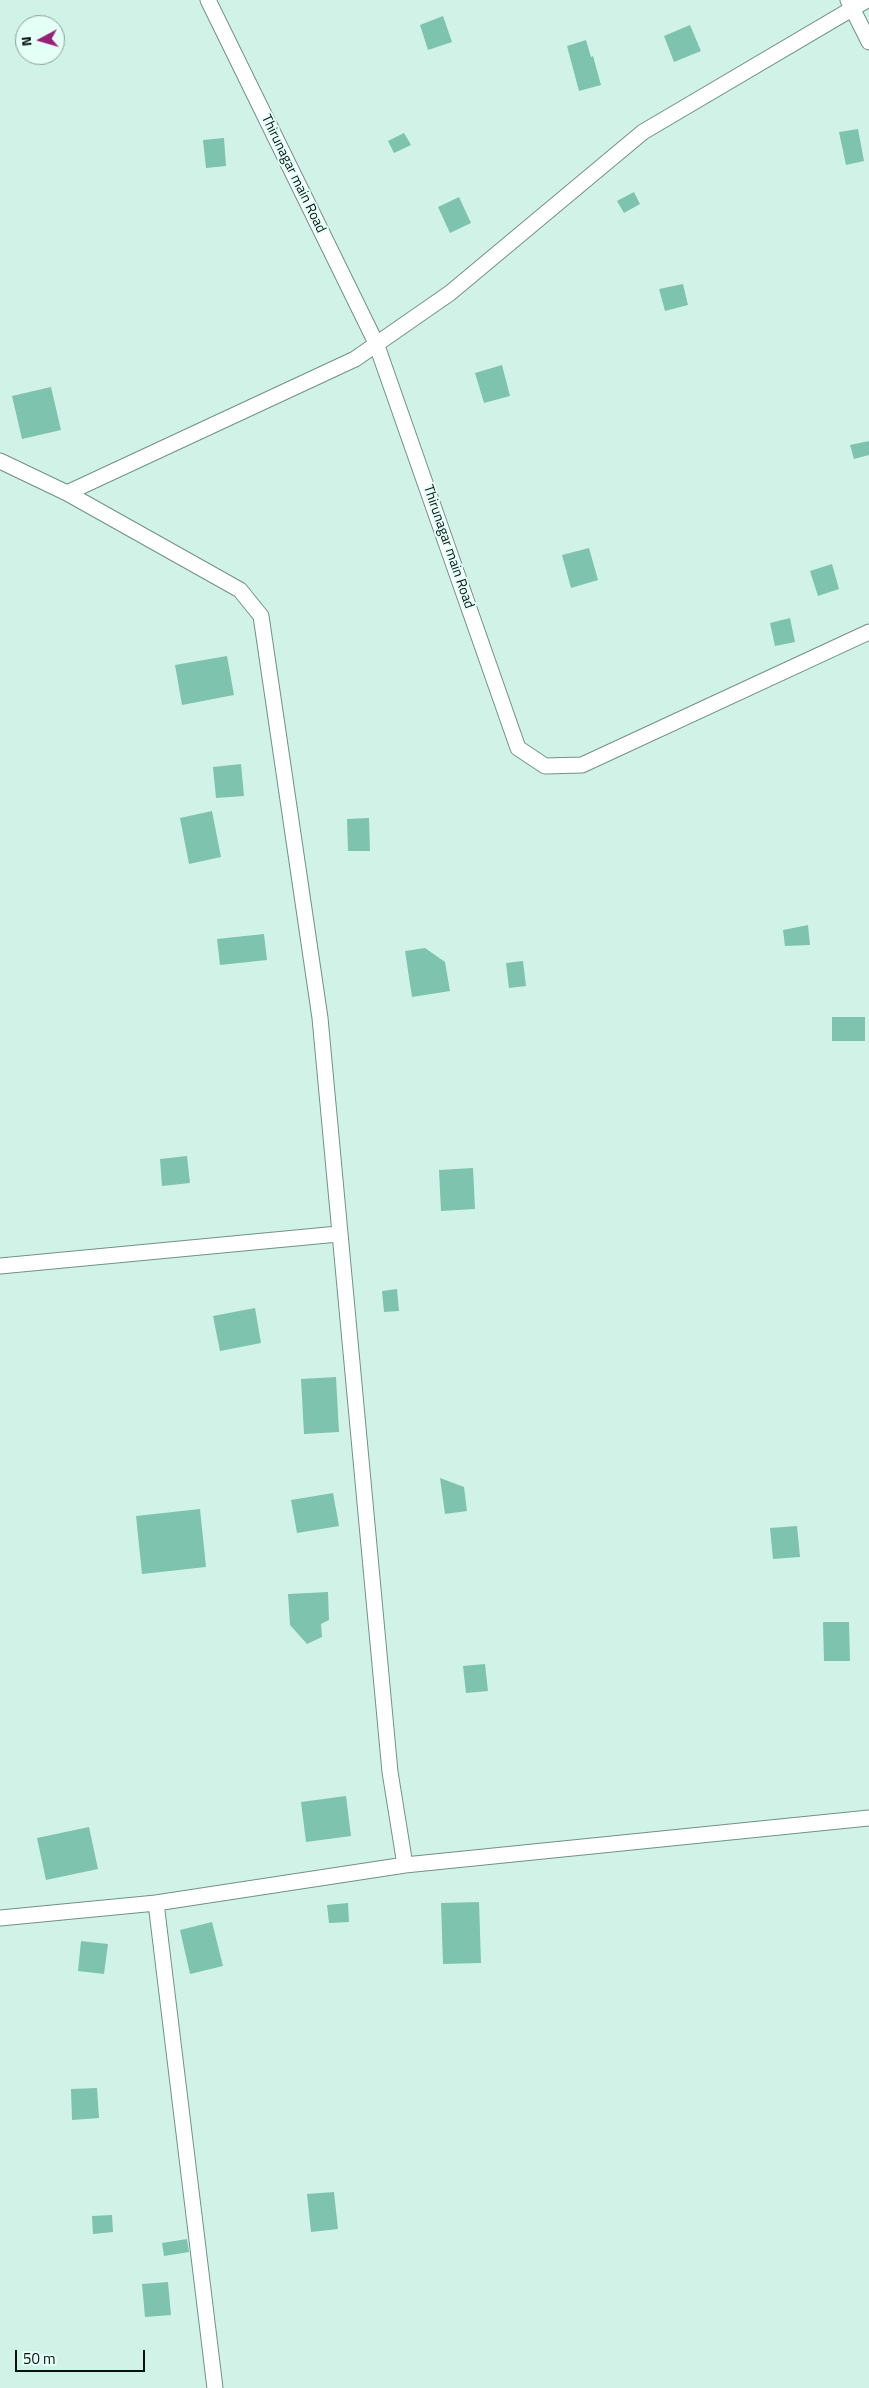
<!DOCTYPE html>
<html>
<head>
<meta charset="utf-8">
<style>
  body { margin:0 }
  #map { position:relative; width:869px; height:2388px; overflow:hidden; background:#d1f3e7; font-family:"Titillium Web",sans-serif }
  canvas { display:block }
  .north { position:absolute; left:15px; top:15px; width:50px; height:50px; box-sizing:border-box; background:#e4fff5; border:1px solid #8ba099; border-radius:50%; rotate:264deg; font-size:14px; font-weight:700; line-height:20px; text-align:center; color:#06120e }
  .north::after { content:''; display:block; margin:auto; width:18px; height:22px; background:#981f79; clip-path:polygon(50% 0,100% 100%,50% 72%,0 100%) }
  .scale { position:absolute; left:15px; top:2350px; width:130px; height:22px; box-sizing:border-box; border:2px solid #06120e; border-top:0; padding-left:6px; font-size:15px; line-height:18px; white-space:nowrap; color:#06120e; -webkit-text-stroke:4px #e4fff5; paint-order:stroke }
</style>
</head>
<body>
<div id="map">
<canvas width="869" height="2388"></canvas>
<div class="north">N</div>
<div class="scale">50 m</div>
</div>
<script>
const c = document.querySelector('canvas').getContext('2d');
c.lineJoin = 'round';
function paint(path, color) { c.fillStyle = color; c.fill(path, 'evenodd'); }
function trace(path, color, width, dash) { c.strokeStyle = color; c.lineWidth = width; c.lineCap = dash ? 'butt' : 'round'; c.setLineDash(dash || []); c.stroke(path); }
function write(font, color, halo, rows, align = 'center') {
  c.font = font + ' "Titillium Web",sans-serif'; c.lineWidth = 4; c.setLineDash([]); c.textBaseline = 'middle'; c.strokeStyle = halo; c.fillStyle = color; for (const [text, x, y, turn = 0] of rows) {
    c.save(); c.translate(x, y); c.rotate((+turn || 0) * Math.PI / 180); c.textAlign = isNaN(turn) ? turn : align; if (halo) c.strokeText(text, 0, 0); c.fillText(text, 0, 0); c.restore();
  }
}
paint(new Path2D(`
  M443 16 452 42 428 50 420 25Z
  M690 25 701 51 674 62 664 36Z
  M586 40 591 57 593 56 601 85 579 91 567 46Z
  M858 129 864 161 846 165 839 132Z
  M404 133 411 145 394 153 388 141Z
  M224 138 226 166 206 168 203 140Z
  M634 192 640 204 624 213 617 201Z
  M459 197 471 223 450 233 438 207Z
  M683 284 688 305 665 311 659 289Z
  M502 365 510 396 484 403 475 373Z
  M51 387 61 430 22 439 12 396Z
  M869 441V455L854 459 850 445Z
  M589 548 598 580 571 588 562 555Z
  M832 564 839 589 818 596 810 571Z
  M790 618 795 642 775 646 770 623Z
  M227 656 234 695 182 705 175 665Z
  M241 764 244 796 216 798 213 767Z
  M212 811 221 857 189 864 180 818Z
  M369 818 370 851H348L347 819Z
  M808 925 810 945 785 946 783 930Z
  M264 934 267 960 220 965 217 939Z
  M425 948 445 962 450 991 412 997 405 951Z
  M523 961 526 986 509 988 506 963Z
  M832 1017H865V1041H832Z
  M187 1156 190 1183 162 1186 160 1159Z
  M473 1168 475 1209 441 1211 439 1170Z
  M397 1289 399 1311 384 1312 382 1291Z
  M255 1308 261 1343 220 1351 213 1316Z
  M336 1377 339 1432 304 1434 301 1379Z
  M440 1478 464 1487 467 1511 445 1514Z
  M333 1493 339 1526 297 1533 291 1500Z
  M200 1509 206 1567 142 1574 136 1516Z
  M797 1526 800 1557 773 1559 770 1528Z
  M328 1592 329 1620 321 1624 322 1637 307 1644 290 1625 288 1594Z
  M823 1622H849L850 1661H824Z
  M485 1664 488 1691 466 1693 463 1666Z
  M346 1796 351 1836 306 1842 301 1802Z
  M89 1827 98 1869 46 1880 37 1838Z
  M479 1902 481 1963 443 1964 441 1903Z
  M348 1903 349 1922 329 1923 327 1905Z
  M212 1922 223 1966 190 1974 180 1930Z
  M81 1941 108 1944 104 1974 78 1971Z
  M97 2088 99 2118 72 2120 71 2089Z
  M334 2192 338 2229 311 2232 307 2194Z
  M112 2215 113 2232 93 2234 92 2216Z
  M187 2239 189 2252 164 2256 162 2243Z
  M168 2282 171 2315 145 2317 142 2284Z`), '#7ec3ad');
const street = new Path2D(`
  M208 0 376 343 518 748 545 766 582 765 869 632
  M848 0 869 42
  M0 461 67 493 240 590 261 616 320 1018 390 1772 405 1865
  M67 493 355 359 450 293 643 132 867 0
  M0 1266 338 1234
  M0 1918 156 1903
  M215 2388 156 1903 405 1865 869 1818`);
trace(street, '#719186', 17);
trace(street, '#fff', 15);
write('14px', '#06120e', '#e4fff5', [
  ["Thirunagar main Road",293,174,64],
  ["Thirunagar main Road",448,547,71]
]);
</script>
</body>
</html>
